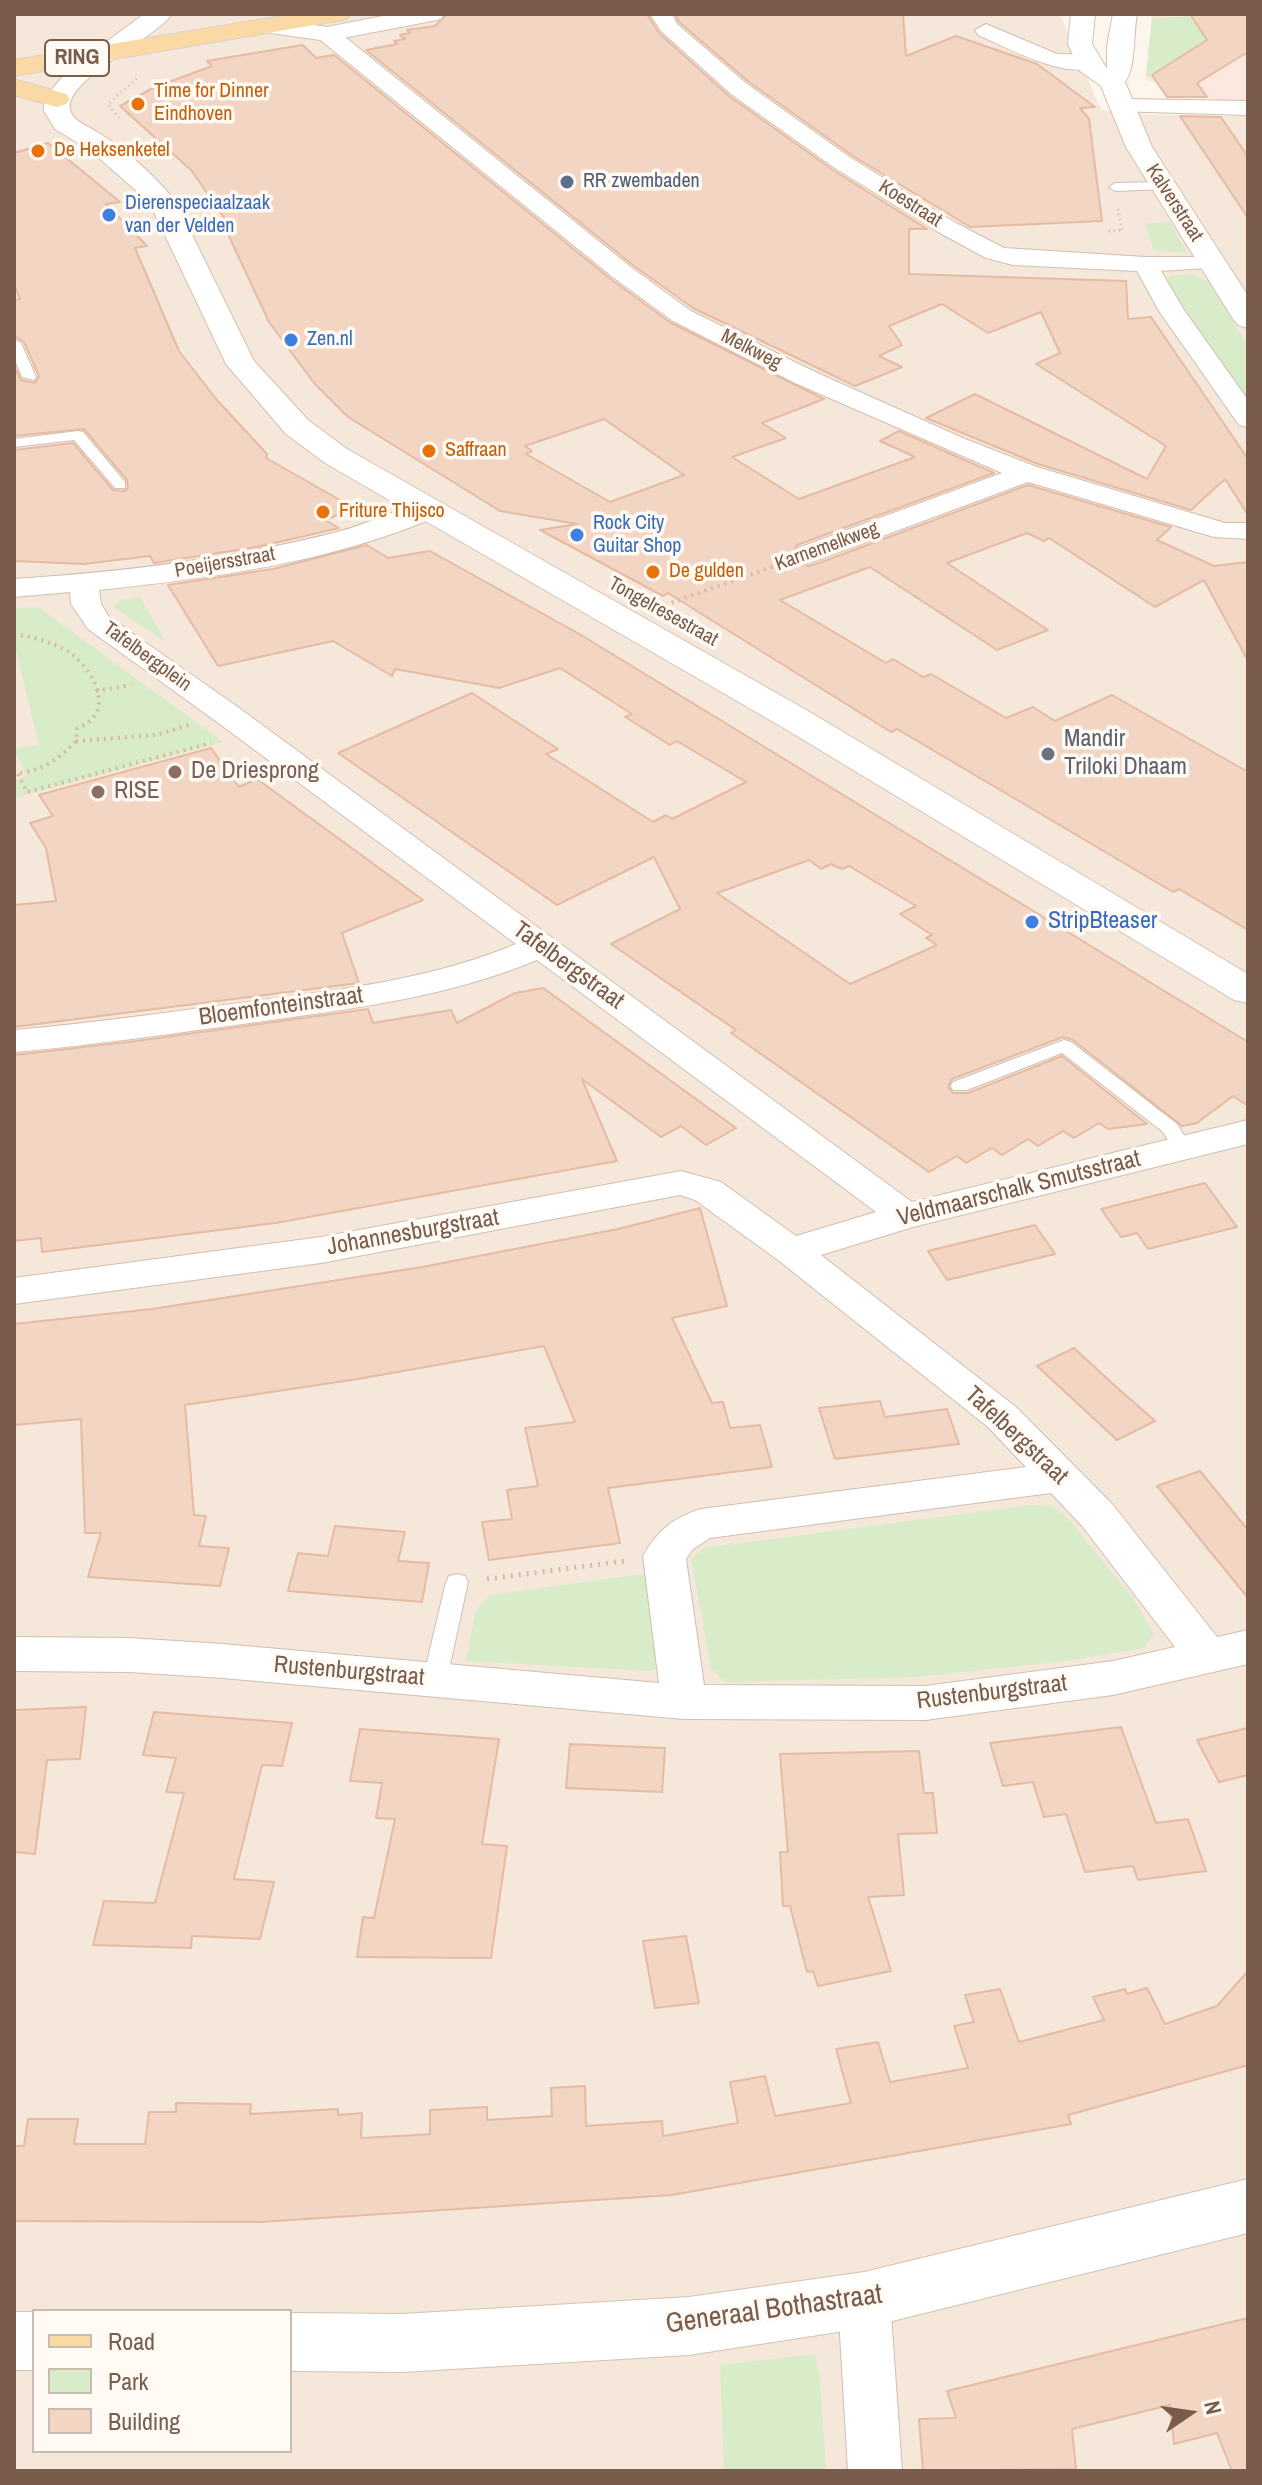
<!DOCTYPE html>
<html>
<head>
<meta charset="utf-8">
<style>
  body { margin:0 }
  #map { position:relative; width:1262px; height:2485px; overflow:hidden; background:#fdf6ec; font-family:"Archivo Narrow",sans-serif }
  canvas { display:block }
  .frame { position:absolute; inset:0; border:16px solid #7a5c4d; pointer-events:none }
  .legend { position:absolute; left:32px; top:2309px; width:260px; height:144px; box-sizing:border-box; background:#fffaf3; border:2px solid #cabbb1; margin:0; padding:10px 14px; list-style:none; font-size:24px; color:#7a5c4d }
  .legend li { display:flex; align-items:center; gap:16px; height:40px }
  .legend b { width:40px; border:2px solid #cabbb1 }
  .north { position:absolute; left:1150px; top:2373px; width:80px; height:80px; -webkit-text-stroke:6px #fffaf3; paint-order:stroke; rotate:77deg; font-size:22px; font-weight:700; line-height:32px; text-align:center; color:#7a5c4d }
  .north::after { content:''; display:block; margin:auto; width:28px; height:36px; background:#7a5c4d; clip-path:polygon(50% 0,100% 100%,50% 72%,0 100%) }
</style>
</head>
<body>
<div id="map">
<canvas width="1262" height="2485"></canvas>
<div class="frame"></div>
<ul class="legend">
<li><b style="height:10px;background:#fbd9a5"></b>Road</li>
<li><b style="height:22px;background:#d8ecc9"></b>Park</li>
<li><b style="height:22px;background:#f3d5c3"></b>Building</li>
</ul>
<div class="north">N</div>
</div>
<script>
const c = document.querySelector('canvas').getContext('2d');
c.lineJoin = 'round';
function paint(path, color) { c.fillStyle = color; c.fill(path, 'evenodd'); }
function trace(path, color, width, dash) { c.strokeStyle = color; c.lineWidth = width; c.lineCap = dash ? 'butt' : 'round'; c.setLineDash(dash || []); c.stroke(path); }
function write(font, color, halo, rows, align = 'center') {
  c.font = font + ' "Archivo Narrow",sans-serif'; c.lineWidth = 7; c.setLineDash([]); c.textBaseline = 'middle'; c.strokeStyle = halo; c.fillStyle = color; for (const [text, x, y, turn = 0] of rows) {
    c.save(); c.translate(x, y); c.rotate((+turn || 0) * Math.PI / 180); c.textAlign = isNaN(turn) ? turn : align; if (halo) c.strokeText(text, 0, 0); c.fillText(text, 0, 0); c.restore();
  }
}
paint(new Path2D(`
  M14 14H1060L1101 110 1154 115 1248 116V2471H14ZM34 2311H290V2451H34Z`), '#f5e8da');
paint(new Path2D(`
  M1152 14H1248V104L1217 101 1145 80Z`), '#fde8e0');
paint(new Path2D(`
  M1248 14 1150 77 1146 76 1152 18Z
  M1170 222 1187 253 1153 250 1146 223Z
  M1192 274 1209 282 1248 347V402L1165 282 1171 276Z
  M140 597 166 642 113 607 121 600Z
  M38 607 223 742 14 798V780L27 776 14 749 39 745 14 643V608Z
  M1030 1505 1051 1506 1066 1516 1135 1601 1154 1634 1144 1648 1066 1661 917 1677 725 1682 711 1668 691 1559 704 1548Z
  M657 1572 660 1666 651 1671 466 1661 476 1610 491 1595Z
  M815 2354 820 2377 826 2471H724L720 2365Z`), '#d8ecc9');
const building = new Path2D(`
  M447 14H647L659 33 729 96 833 170 927 229H909V274L1126 281 1128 319 1151 317 1248 459V515L1225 479 1191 510 1038 464 926 418 975 394 1147 479 1166 446 1036 364 1060 353 1041 312 988 333 942 304 889 326 902 345 879 356 902 367 855 386 693 308 634 266 366 50 397 44 394 41 405 39 400 35 410 33 407 30 435 26Z
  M675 14H903L906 56 956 36 1037 64 1095 107 1080 108 1089 119 1102 221 970 227 853 156 749 82 679 22Z
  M1190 14H1248V52L1197 83 1207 97H1167L1152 75 1207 40Z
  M303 45 316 58 334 55 612 280 671 323 824 399 762 423 786 438 732 457 799 499 915 457 880 441 899 431 994 473 797 545 792 556 797 563 809 566 819 563 1028 485 1171 527 1157 540 1214 566 1248 562V661L1204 580 1155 607 1049 538 1044 541 1027 533 947 563 1048 630 997 650 870 567 780 600 886 663 893 659 923 677 931 674 1006 718 1033 707 1055 721 1112 695 1248 772V930L1179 889 1173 892 897 729 891 732 668 593 663 596 540 530 577 524 500 511 348 417 314 383 269 322 227 232 233 231 192 171 120 106 153 88 212 66 207 61ZM604 419 684 475 610 502 526 454 532 451 525 446Z
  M1180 116 1221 117 1248 157V218Z
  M48 143 120 202 106 204 147 246 135 248 179 351 216 399 267 454 266 458 354 508 325 520 339 528 257 547 154 563 150 556 84 564 14 561V450L73 443 113 490 125 491 128 488 127 480 84 429 14 436V366L21 380 35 383 39 376 24 342 14 336V300L20 299 14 284V153Z
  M367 545 388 558 430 551 581 635 1248 1042V1106L1233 1096 1197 1123 1182 1126 1073 1040 1063 1037 952 1079 948 1087 953 1093H968L1062 1056 1147 1124 1108 1129 1099 1123 1074 1138 1063 1131 1038 1146 1028 1139 1002 1155 992 1148 966 1163 957 1156 929 1172 731 1033 736 1030 611 944 680 909 654 857 557 905 338 753 472 693 558 749 546 754 653 822 666 815 672 819 746 782 677 741 670 745 625 717 632 714 560 668 499 688 395 669 392 676 333 641 218 666 168 585 273 569ZM809 860 821 869 831 864 842 869 849 866 916 906 900 914 932 935 926 938 937 945 850 984 717 893Z
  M211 748 239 787 257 779 423 900 342 933 359 983 14 1027V905L56 901 46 848 30 823 53 816 39 795Z
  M543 988 736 1128 706 1145 681 1126 661 1137 582 1079 617 1161 276 1223 42 1252 41 1238 14 1241V1055L136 1041 368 1009 373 1023 451 1010 457 1023 515 993Z
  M1205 1183 1237 1227 1148 1249 1137 1233 1121 1237 1101 1209Z
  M700 1208 727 1306 672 1318 712 1403 723 1402 730 1428 760 1425 772 1467 608 1488 620 1543 489 1560 482 1522 512 1519 507 1490 538 1486 525 1428 575 1422 544 1346 358 1379 185 1405 194 1515 206 1516 199 1546 229 1548 220 1586 88 1577 101 1533H85L81 1419 14 1425V1324L152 1309 422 1267 618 1229Z
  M1035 1225 1055 1254 947 1280 928 1251Z
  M1074 1348 1113 1384 1155 1421 1117 1440 1037 1366Z
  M880 1401 885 1417 947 1409 959 1444 835 1459 819 1408Z
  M1200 1471 1248 1530V1598L1157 1486Z
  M335 1526 405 1532 398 1561 429 1563 422 1602 288 1591 298 1553 328 1556Z
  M86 1707 80 1759 47 1760 35 1854 14 1852V1710Z
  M154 1712 292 1723 282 1766 262 1765 234 1879 274 1882 260 1939 192 1936 191 1948 93 1945 104 1901 155 1903 184 1793 166 1792 176 1758 143 1755Z
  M1121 1727 1156 1823 1188 1819 1206 1871 1138 1880 1133 1866 1085 1872 1066 1814 1044 1817 1033 1782 1003 1786 990 1743Z
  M1248 1728V1775L1219 1782 1197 1740Z
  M360 1729 499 1739 482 1844 507 1846 491 1958 357 1957 363 1917 374 1918 395 1819 376 1818 382 1783 350 1781Z
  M570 1744 665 1748 662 1792 566 1788Z
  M919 1751 924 1793H933L937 1833 898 1834 904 1895 868 1897 891 1971 818 1986 813 1971 807 1972 790 1906H783L780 1852H788L780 1754Z
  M686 1936 699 2003 655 2008 643 1941Z
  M1248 1971V2065L1068 2115 1071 2124 672 2195 260 2222 14 2221V2146H24L28 2119H78L74 2144H145L149 2112H176V2103L251 2104 250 2114 338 2109V2115L362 2113 361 2138 400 2136 430 2134V2110L487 2107V2120L552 2116 551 2088 585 2086 586 2126 662 2121 663 2136 738 2123 730 2082 765 2076 775 2116 851 2103 836 2049 878 2042 890 2082 968 2068 954 2026 974 2022 965 1995 1000 1989 1019 2042 1104 2020 1093 1997 1125 1989 1127 1994 1147 1988 1165 2024 1217 2006Z
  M1248 2318V2471H1232L1217 2433 1174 2444 1170 2405 1072 2429 1076 2469 923 2471 919 2419 956 2418 947 2391Z`);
paint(building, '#f3d5c3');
trace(building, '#e6bba3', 2);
const lane = new Path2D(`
  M1161 182 1167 186 1165 189 1115 191 1109 187 1115 183Z
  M14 339 21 343 36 377 34 380 22 377 14 358Z
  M78 431 83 432 125 482V488H115L74 440 14 447V439Z
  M1064 1040 1071 1042 1177 1124 1192 1148 1189 1152H1175L1163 1132 1062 1053 967 1090H953L951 1086 953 1082Z
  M457 1574 465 1576 468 1582 447 1679 443 1685 435 1688 427 1685 423 1679 446 1582 449 1576Z`);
const street = new Path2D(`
  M650 14H672L677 24 747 84 851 158 954 222 1004 248 1145 257H1221L1224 262 1221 267 1161 271 1184 310 1248 400V427L1239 425 1159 311 1137 271 1013 265 986 258 938 232 835 168 731 94 661 31Z
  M986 24 1057 54 1088 55 1099 62C1078 87 1002 45 978 35L975 30Z
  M327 28 335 29 632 268 691 311 813 371 965 439 1037 467 1225 523H1248V539L1214 537 1028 482 818 560 808 563 798 560 794 554 798 548 1002 473 795 383 673 321 614 278 319 39 316 34 319 29Z
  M1124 99 1248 101V115L1116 111 1113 106 1116 101Z
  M430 501 440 503 444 509 440 515C335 562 212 578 99 590L101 604 109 617 235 705 912 1202 1248 1120V1144L913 1227 821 1255 1016 1407 1113 1505 1217 1637 1248 1630V1664L1113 1695 925 1720 684 1719 223 1678 129 1672 14 1671V1637L129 1638 223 1644 659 1683 643 1556C657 1531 674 1517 701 1509L1026 1467 988 1427 778 1260 695 1200 680 1195 321 1263 14 1304V1278L321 1237 681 1171 721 1182 796 1236 876 1212 537 960C448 997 352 1009 257 1022 176 1033 95 1045 14 1052V1030C95 1023 175 1011 256 1001 344 989 433 979 516 944L213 719 88 629 71 604 70 592 14 597V579C122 572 232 559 337 532 369 524 398 508 430 501ZM1051 1493 1083 1527 1175 1647 1113 1661 925 1686 704 1685 686 1559 693 1549 710 1538Z
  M864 2276 883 2283 890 2300 902 2471H848L838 2300 845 2283Z`);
const secondary = new Path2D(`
  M144 14H172C156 38 65 79 70 109 72 121 88 126 97 132 127 150 154 175 176 202L254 361 308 420 347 449 808 711 1248 974V1003L1234 1000 782 727 325 463 286 434 226 364 153 210 140 194 91 151 55 129 44 111V99L68 70Z
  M393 14H444L441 19 432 21 327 41 271 33 262 31 259 26 262 21 271 19 327 27Z
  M1071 14H1095L1092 44 1107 69V46L1113 14H1137C1133 35 1136 67 1125 82L1152 147 1248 296V328L1238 325 1233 319 1126 147 1101 86 1080 71 1068 44Z
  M1248 2179V2233L864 2328 689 2355 402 2372 290 2371V2313L402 2314 689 2297 864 2272Z
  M14 2312H34V2370H14Z`);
const primary = new Path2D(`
  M294 14H350L347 19 338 21 14 76V60Z
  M14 79 66 94 70 99 66 104 57 107 14 95Z`);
trace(lane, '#d1beb0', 2);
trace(street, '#d1beb0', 2);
trace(secondary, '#d6c0b0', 2);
trace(primary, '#dad1cd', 2);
trace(new Path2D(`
  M119 118 108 104 137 78
  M1118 209 1122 231
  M1109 231 1121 230`), '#d9b8a5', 3, [1, 4]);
trace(new Path2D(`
  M665 605 780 564
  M14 634C33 637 53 642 69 652 87 664 110 697 93 718 89 723 82 726 77 729L76 741C59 759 40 773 14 773
  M96 691 131 685
  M76 741 156 735 189 725
  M18 774 27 792 211 743`), '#d9b8a5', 4, [2, 5]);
trace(new Path2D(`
  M487 1579 624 1561`), '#d9b8a5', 5, [2, 6]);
paint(lane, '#fff');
paint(street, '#fff');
paint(secondary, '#fff');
paint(primary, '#fbd9a5');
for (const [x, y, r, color] of [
  [138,104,8,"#e8710a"],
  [38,151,8,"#e8710a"],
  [567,182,8,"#5c6f8a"],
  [109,215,8,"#3f7fe0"],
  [291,340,8,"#3f7fe0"],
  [429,451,8,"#e8710a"],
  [323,512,8,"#e8710a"],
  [577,535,8,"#3f7fe0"],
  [653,572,8,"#e8710a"],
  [1048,754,8,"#6b7280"],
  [175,772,8,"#8d6e63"],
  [98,792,8,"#8d6e63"],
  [1032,922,8,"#3f7fe0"]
]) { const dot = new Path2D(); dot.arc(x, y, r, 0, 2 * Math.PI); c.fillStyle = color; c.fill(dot); trace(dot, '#fffaf3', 3); }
write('20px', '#c56008', '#fffaf3', [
  ["Time for Dinner",154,92],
  ["Eindhoven",154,115],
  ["De Heksenketel",54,151],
  ["Saffraan",445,451],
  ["Friture Thijsco",339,512],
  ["De gulden",669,572]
], 'left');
write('20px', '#4e5e75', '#fffaf3', [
  ["RR zwembaden",583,182]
], 'left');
write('20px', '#7a5c4d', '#fffaf3', [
  ["Kalverstraat",1174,203,57],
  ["Koestraat",910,204,32],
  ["Melkweg",751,350,27],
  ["Karnemelkweg",827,547,-20],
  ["Poeijersstraat",225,563,-10],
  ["Tongelresestraat",663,612,29],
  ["Tafelbergplein",147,657,36]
]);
write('20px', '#366cbe', '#fffaf3', [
  ["Dierenspeciaalzaak",125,204],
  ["van der Velden",125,227],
  ["Zen.nl",307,340],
  ["Rock City",593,524],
  ["Guitar Shop",593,547]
], 'left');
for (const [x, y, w] of [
  [77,58,64]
]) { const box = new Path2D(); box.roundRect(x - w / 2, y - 18, w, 36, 6); c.fillStyle = '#fffaf3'; c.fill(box); trace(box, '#7a5c4d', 2); }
write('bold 22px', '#7a5c4d', null, [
  ["RING",77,58]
]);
write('24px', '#5b616d', '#fffaf3', [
  ["Mandir",1064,740],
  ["Triloki Dhaam",1064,768]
], 'left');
write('24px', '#785e54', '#fffaf3', [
  ["De Driesprong",191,772],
  ["RISE",114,792]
], 'left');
write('24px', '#366cbe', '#fffaf3', [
  ["StripBteaser",1048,922]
], 'left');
write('24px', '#7a5c4d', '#fffaf3', [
  ["Tafelbergstraat",568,966,36],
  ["Bloemfonteinstraat",281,1007,-8],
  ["Veldmaarschalk Smutsstraat",1019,1189,-14],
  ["Johannesburgstraat",413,1233,-10],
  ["Tafelbergstraat",1016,1436,43],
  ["Rustenburgstraat",349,1672,5],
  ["Rustenburgstraat",992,1693,-7]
]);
write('28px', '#7a5c4d', '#fffaf3', [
  ["Generaal Bothastraat",774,2310,-8]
]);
</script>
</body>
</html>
